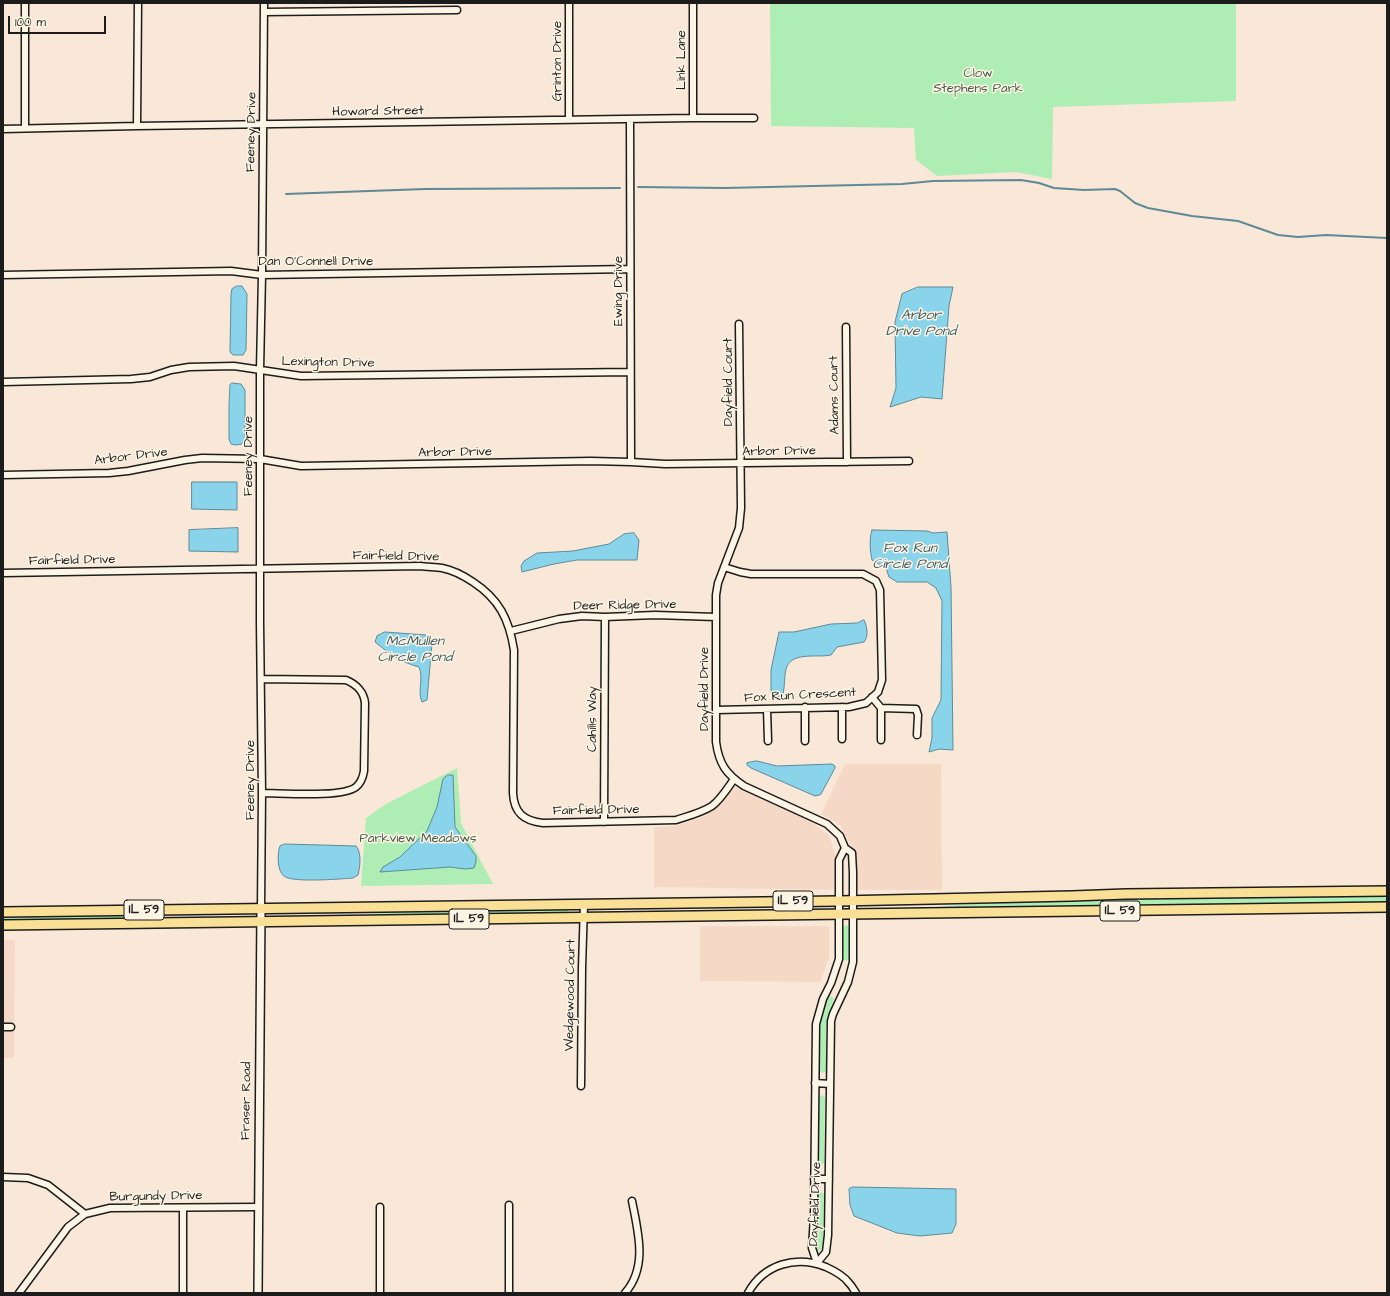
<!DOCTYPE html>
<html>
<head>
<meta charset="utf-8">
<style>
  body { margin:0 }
  #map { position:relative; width:1390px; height:1296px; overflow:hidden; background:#f9e8d7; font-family:"Architects Daughter",sans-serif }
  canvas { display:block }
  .frame { position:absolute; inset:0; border:4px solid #1c1c1c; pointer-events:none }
  .scale { position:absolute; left:8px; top:16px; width:98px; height:18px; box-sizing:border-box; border:2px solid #1c1c1c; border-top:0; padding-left:5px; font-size:12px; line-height:14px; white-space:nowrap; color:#1c1c1c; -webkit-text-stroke:3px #fcf5e5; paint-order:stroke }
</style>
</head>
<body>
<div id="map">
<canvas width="1390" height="1296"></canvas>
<div class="frame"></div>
<div class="scale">100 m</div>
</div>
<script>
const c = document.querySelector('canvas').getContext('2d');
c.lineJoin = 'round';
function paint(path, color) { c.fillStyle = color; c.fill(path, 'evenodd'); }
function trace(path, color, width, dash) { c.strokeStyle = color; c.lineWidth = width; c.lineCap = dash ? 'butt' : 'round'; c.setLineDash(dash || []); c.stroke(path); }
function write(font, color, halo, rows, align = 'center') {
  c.font = font + ' "Architects Daughter",sans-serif'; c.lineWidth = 3; c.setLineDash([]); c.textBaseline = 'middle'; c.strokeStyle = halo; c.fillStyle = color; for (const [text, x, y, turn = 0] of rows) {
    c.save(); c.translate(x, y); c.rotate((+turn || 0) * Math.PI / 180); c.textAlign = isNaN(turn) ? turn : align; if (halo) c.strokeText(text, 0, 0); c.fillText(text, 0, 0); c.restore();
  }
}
paint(new Path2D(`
  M845 764H941L942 890H855V853L840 825 821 814Z
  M735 787 810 821 829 835 836 857 838 890 654 887V827L676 826 705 816Z
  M700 926H829V958L820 982 700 981Z
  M3 940H15L14 1058H3Z`), '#f5d9c6');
paint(new Path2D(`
  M770 3H1236V101L1053 107 1052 179 1016 172 937 176 916 160 914 128 771 126Z
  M457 768 461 823 493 884 361 886 366 818 386 804Z
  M1387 895V903L943 908V906L990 903 1102 900Z
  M569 908 568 913 369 916V914L408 911Z
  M152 914V916L115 919 3 920V918L26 917Z
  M847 925 849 927V958L846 961 843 959V928L844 926Z
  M830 996 834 998 829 1013 826 1029V1070L825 1072 822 1073 819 1070C820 1051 817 1010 830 996Z
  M822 1095 825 1098 824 1163 821 1166 818 1164 819 1100V1097Z
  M821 1192 824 1194 823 1240 821 1249 818 1251 815 1248 817 1230 818 1195 819 1193Z`), '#aeedb4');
const water = new Path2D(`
  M237 286H242L247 294 246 350 243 355H233L230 352 231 294 232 289Z
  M918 287H953L949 306 942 399 921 397 890 407 896 388 895 322 902 294Z
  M232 383 241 384 245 390V438L242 444 236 445 231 444 229 439V404L230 385Z
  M192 482H237V510L192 509Z
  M238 528V552L189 551V530Z
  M872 530 927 531 933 533 947 532 951 587 953 750 939 749 929 752 932 738V718L941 700 942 601 936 588 927 582H897L889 577 886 568 872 560C870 550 869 540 872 530Z
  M634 533 639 540 637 560H577L554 564 522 572 521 566 524 561 537 553 573 551 609 544 624 534Z
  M864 620C867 626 869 636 864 642L837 647 831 655C817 658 791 651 786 669 784 677 785 686 783 694 780 698 774 697 771 693V670L779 632H794L831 624 857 623Z
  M385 632 426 635 432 643 427 700 422 702C417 691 424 678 419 667 400 662 390 654 375 642L377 636Z
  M757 761 777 766 832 764 835 766V768L821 794 819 795 815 796 751 768 747 765V763Z
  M448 775H453L455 827 476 856V862L474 868 465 869 450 867 380 872 383 867 400 857 427 831 437 807 443 779Z
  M285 844 356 846C362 853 360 867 358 875L353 878C340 879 292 883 284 876 277 871 277 853 280 846Z
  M853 1187 956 1189V1224L952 1233 920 1236 897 1233 854 1216 850 1205 849 1189Z`);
paint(water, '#8ad4eb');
trace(water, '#5e8a98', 1);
trace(new Path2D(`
  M638 187 725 188 902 184 933 181 1021 180 1039 183 1054 188 1084 190 1115 189 1120 191 1135 203 1148 208 1192 216 1238 221 1278 235 1298 237 1326 235 1387 238
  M286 194 425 189 620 188`), '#5e8a98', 2);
const minor = new Path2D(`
  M25 3V128
  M569 3V120
  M693 3V118
  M264 12 457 10
  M630 119 631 462
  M137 126 138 3
  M3 129 137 126 693 118H754
  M3 275 231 271 262 275 630 269
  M739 324 741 508 739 528 718 583 716 595V742C719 764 726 774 744 786L827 824 840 836 845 848 852 853 853 872V962L848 982 833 1014 831 1021 828 1235 826 1252 817 1263
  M846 327 847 462
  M3 382 131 379 150 377 171 370 189 367 234 366 301 376 630 372
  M3 475 109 473 128 471 185 460 202 458 260 459 301 466 591 461 631 462 665 464 909 461
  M3 573 420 566C427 567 435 567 442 568 453 570 464 576 473 582 499 599 509 619 514 650L513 793C514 813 524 821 543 823L676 820C688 816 701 813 712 806 721 799 727 789 734 779
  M511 631 559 619 582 616 605 617 655 615 716 617
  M261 679 346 680C356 684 364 692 365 703L364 771C363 777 361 783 356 787 342 798 282 793 262 793
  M872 697 881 708 916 709 918 715 917 735
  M805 707V741
  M842 707V739
  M881 708V740
  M767 709 768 741
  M716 710 849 707 866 703 878 692 882 680 880 590 876 581 863 574H751L740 572 724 567
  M604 822 605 617
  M261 909 262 793 260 623V370L262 275 264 3
  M3 1027H11
  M815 1083 830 1084
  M581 1086 582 968 584 904
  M3 1177 28 1178 48 1185 85 1214
  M814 1179H829
  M817 1263 812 1248 814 1216 816 1024 823 999 831 983 839 959V860L845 848
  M19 1293 68 1227 85 1214 110 1208 258 1207
  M183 1293V1208
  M380 1293V1207
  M509 1293V1205
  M625 1293C648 1267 638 1232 632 1201
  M748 1293C764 1264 796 1255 826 1267 835 1271 843 1275 849 1283 852 1286 854 1290 856 1293`);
const tertiary = new Path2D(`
  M258 1293 261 909`);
const primary = new Path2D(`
  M3 912 839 901 1072 896 1126 894 1387 891
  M3 925 1387 907`);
trace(minor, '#1c1c1c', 9);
trace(tertiary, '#1c1c1c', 10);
trace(primary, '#1c1c1c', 12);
trace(minor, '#fcf5e5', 6);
trace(tertiary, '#fcf5e5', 7);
trace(primary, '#fadf96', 9);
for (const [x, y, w] of [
  [793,901,40],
  [144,910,40],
  [1120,911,40],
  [469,919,40]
]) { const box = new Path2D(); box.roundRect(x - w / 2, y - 10, w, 20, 3); c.fillStyle = '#fcf5e5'; c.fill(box); trace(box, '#1c1c1c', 1); }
write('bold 12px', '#1c1c1c', null, [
  ["IL 59",793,901],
  ["IL 59",144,910],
  ["IL 59",1120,911],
  ["IL 59",469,919]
]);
write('13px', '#1c1c1c', '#fcf5e5', [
  ["Link Lane",682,60,-90],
  ["Grinton Drive",558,61,-90],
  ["Howard Street",378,112,-1],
  ["Feeney Drive",252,132,-89],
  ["Dan O'Connell Drive",316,262],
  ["Ewing Drive",619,291,-90],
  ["Lexington Drive",328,363,1],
  ["Dayfield Court",729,382,-90],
  ["Adams Court",835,395,-91],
  ["Arbor Drive",779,452,-1],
  ["Arbor Drive",455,453,-1],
  ["Feeney Drive",249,456,-90],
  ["Arbor Drive",131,457,-7],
  ["Fairfield Drive",396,557,1],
  ["Fairfield Drive",72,561,-1],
  ["Deer Ridge Drive",625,606,-1],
  ["Dayfield Drive",705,689,-90],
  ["Fox Run Crescent",800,696,-3],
  ["Cahills Way",593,719,-90],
  ["Feeney Drive",251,780,-90],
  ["Fairfield Drive",596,811,-1],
  ["Wedgewood Court",571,995,-89],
  ["Fraser Road",247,1101,-89],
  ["Burgundy Drive",156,1197,-1],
  ["Dayfield Drive",816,1204,-88]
]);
write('13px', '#485b4a', '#fcf5e5', [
  ["Clow",978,74],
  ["Stephens Park",978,89],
  ["Parkview Meadows",418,839]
]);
write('italic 14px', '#425c64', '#fcf5e5', [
  ["Arbor",921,316],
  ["Drive Pond",921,332],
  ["Fox Run",910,549],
  ["Circle Pond",910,565],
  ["McMullen",415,642],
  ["Circle Pond",415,658]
]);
</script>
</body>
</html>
